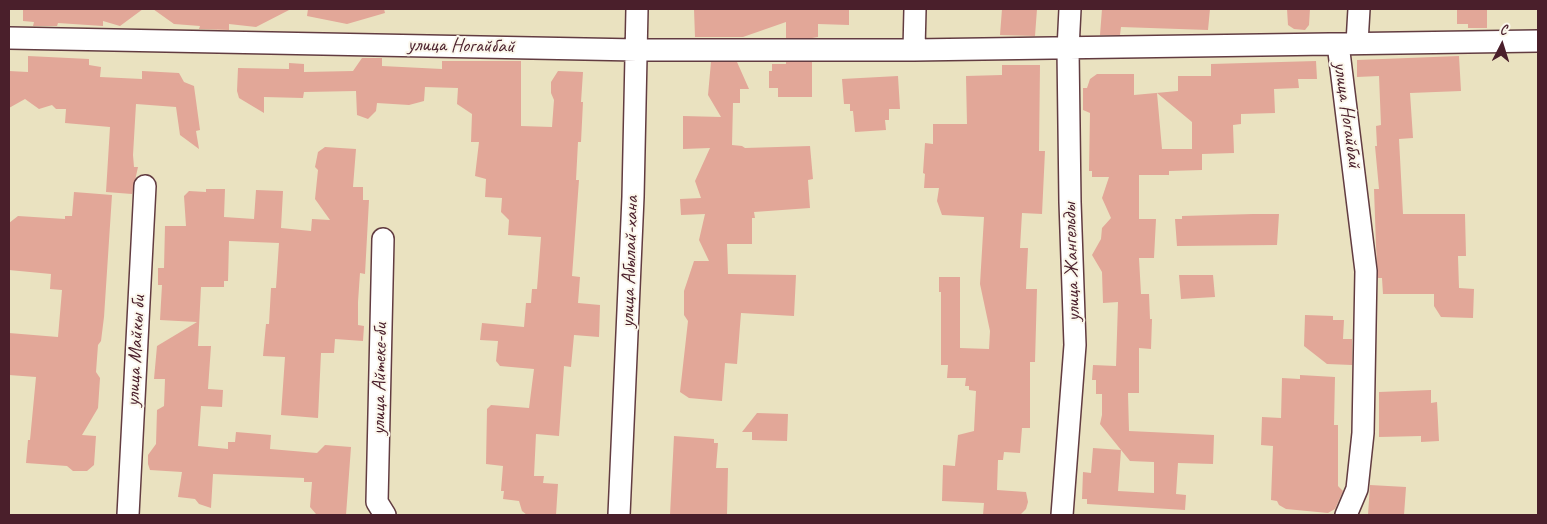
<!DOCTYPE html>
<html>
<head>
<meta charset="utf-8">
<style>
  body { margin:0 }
  #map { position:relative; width:1547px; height:524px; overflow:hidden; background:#eae2c0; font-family:Caveat,sans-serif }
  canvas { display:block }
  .frame { position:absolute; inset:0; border:10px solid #4a1f2b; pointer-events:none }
  .north { position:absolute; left:1477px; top:20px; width:50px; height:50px; -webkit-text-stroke:4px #fbf7ec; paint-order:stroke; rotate:5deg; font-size:14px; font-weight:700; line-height:20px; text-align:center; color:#4a1f2b }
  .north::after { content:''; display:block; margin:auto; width:18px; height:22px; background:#4a1f2b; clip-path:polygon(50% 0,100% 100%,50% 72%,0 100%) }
</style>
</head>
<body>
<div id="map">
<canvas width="1547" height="524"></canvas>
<div class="frame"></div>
<div class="north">С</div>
</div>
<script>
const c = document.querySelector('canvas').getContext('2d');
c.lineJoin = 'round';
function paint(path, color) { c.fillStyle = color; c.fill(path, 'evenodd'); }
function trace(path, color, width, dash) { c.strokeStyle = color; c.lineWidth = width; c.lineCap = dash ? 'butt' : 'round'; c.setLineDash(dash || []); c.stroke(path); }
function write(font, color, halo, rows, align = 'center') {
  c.font = font + ' Caveat,sans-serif'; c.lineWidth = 4; c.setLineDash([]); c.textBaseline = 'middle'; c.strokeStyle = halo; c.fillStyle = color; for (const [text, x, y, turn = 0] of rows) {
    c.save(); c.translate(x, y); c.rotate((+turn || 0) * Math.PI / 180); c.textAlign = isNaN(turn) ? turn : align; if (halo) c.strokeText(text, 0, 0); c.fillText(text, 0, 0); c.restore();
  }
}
paint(new Path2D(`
  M23 9H143L120 26 103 21V26L58 23 57 26H33L34 22 23 21Z
  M153 9H291L256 27 229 24V30L199 29 200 26 174 24Z
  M308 9H384L385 13 347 24 307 16Z
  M694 9H849V25L818 24V37L812 38H786V22L743 37H695Z
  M1002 9H1037L1035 36 1000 35Z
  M1102 9H1210L1208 30 1121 27 1120 35H1100Z
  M1287 9H1310L1309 25 1305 30 1294 29 1288 25Z
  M1457 9H1487V28H1468V24H1457Z
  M28 56 89 59V65L101 67 100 77 142 79V71L179 73 184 82 194 86 200 130 196 131 199 149 180 135 176 107 136 104 133 155 134 167H138L132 194 106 192 110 127 65 123 66 109H56L52 105 39 109 25 99 9 108V71L28 72Z
  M1459 56 1461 91 1410 93 1413 138 1399 139 1403 214H1465L1466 256H1458L1459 288 1474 289 1473 318 1441 317 1434 306V294H1383L1382 278H1378L1376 246 1374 189H1379L1375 146H1377L1376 126 1381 125 1379 76 1357 77V60Z
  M362 58H382V66L442 69V61H521V126L552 127 554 100 551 93V82L558 71 583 72 581 102H583L581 142H578L576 180H579L572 276 580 277 578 303 600 305 599 337 574 335 571 367 564 366 559 436 536 434 534 476H544L543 483 558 484 556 515H527L522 511 519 501 503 499 504 491H501L503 466 486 464 487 409 491 405 529 408 534 369 500 366 496 361 498 341 480 340 482 323 524 327 526 303H531L532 289H537L541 237 508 235 509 220 501 212 502 198 485 197 486 179 475 176 479 142H471L472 114 457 104 458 88 425 87 424 101 409 105 377 103 376 111 368 119 357 115 356 91 304 92 303 98 264 97V113L239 98 237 91 238 68 289 69V63L304 64V72L353 71Z
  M1316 61 1317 79H1298L1299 88 1274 89 1275 113 1241 114V124L1233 125 1234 153 1202 154V170L1169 171V175H1139V219H1156L1154 258H1139L1141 294H1149L1150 319H1152L1151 349 1139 348V393H1128L1129 431 1214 435 1213 464 1178 463 1176 494 1186 495 1185 510 1087 504V499H1082L1083 472 1091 473 1093 448 1121 450 1118 491 1154 493V462L1130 461 1100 424 1102 415V394H1096V380H1092L1093 365 1116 366 1118 302 1103 303 1102 272 1092 255 1101 239 1102 228 1111 218 1102 198 1109 177H1092V171H1089L1090 113 1083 110V88H1087L1090 79 1097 74H1134V95L1178 91V76H1211V64ZM1157 93 1192 122V149H1162Z
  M711 62H737L749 89H740V103H733L732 145 742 146 745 148 810 146 813 179 808 180 810 208 754 212 755 218H752V244H727L728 274 796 275 794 316 741 313 737 364 725 363 722 401 689 398 680 392 688 321 684 315V291L694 261H709L699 240 705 214 681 215 680 199 701 198 695 181 710 148 683 149V116L721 117 708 95Z
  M786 62H812V97H778V88H769V71H772V64H786Z
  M1002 65H1040L1039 151H1045L1042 214 1022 213 1020 248H1028L1026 289H1037L1035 362H1030V428H1022L1020 453 1004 452 1003 460H998L997 490 1026 492 1028 502 1026 509 1020 515H983L984 503 942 501 943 465 955 466 958 435 974 431 976 391 969 390V386H965L966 378H947L948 365H941V292H939V277H960V348L989 349 990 331 980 284 984 217 942 215 937 201 939 188H924L925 174 923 173 925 143 933 144V124H967L966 76 1002 75Z
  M898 76 900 109H889V120H885L886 130 855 132 853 111H850V104H844L842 79Z
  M325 147 356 149 353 187H363V200H369L365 274 360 273 358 302V325L364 326 363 341 335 339 334 353H321L318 418 281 415 285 357 263 356 266 324H269L271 288H276L279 243 229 241 228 281H224V287H201L198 346H211L208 389 223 390 222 407 201 406 198 446 228 449V442H235L236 432 271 435 270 449 317 453 325 445 351 447 346 515 316 514 310 507 312 482H304V478L213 474 211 508 199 504 195 499 178 497 182 472 150 470 148 464V455L156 444 157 410 164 406 165 379H154L157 346 197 322 160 320 162 285H158V268H164L165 226H186L184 196 189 191 206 192V189H225L224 217 254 219 256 190 283 191 281 228 311 231 312 219 330 220 315 199 318 170 315 167 318 152Z
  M74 192 112 195 104 317 101 341 98 345 96 372 100 378 98 408 82 435 96 436 94 465 87 471H73L67 466 26 463 28 440H30L36 377 9 375V333L58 337 62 290 50 289 51 274 9 270V223L18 216 65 219V216H72Z
  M1253 214H1279L1277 245 1177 246 1175 219H1182V216Z
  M1179 275H1213L1215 297 1181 299Z
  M1305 315 1333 316V320H1344L1343 339H1352V365L1327 364 1304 346Z
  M1300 375 1335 377 1334 425H1338V486L1343 491 1335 509 1328 513 1286 509 1279 505 1277 501 1271 500 1273 446 1261 445 1262 417 1281 418 1282 378 1300 379Z
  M1431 390V403L1437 402 1439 441 1421 442V436L1379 437V392Z
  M757 413 788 414 787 441 752 440V432H742Z
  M674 436 714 439V443H718L716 468H728L727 515H670Z
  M1370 485 1406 487 1404 515H1368Z`), '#e2a798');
const minor = new Path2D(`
  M9 38 637 50H914L1538 41
  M1357 43 1359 9
  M1338 44 1366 271 1363 433 1357 489 1346 515
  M914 50 915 9
  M383 239 377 502 385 515
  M128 515 145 186
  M619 515 633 197 637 9
  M1062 515 1075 345 1070 202 1068 49 1070 9`);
trace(minor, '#623c41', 24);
trace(minor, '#fff', 21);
write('20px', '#4a1f2b', '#fbf7ec', [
  ["улица Ногайбай",461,46,1],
  ["улица Ногайбай",1347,115,82],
  ["улица Абылай-хана",630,262,-88],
  ["улица Жангельды",1072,262,-92],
  ["улица Майкы би",136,351,-87],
  ["улица Айтеке-би",380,379,-89]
]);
</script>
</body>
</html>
